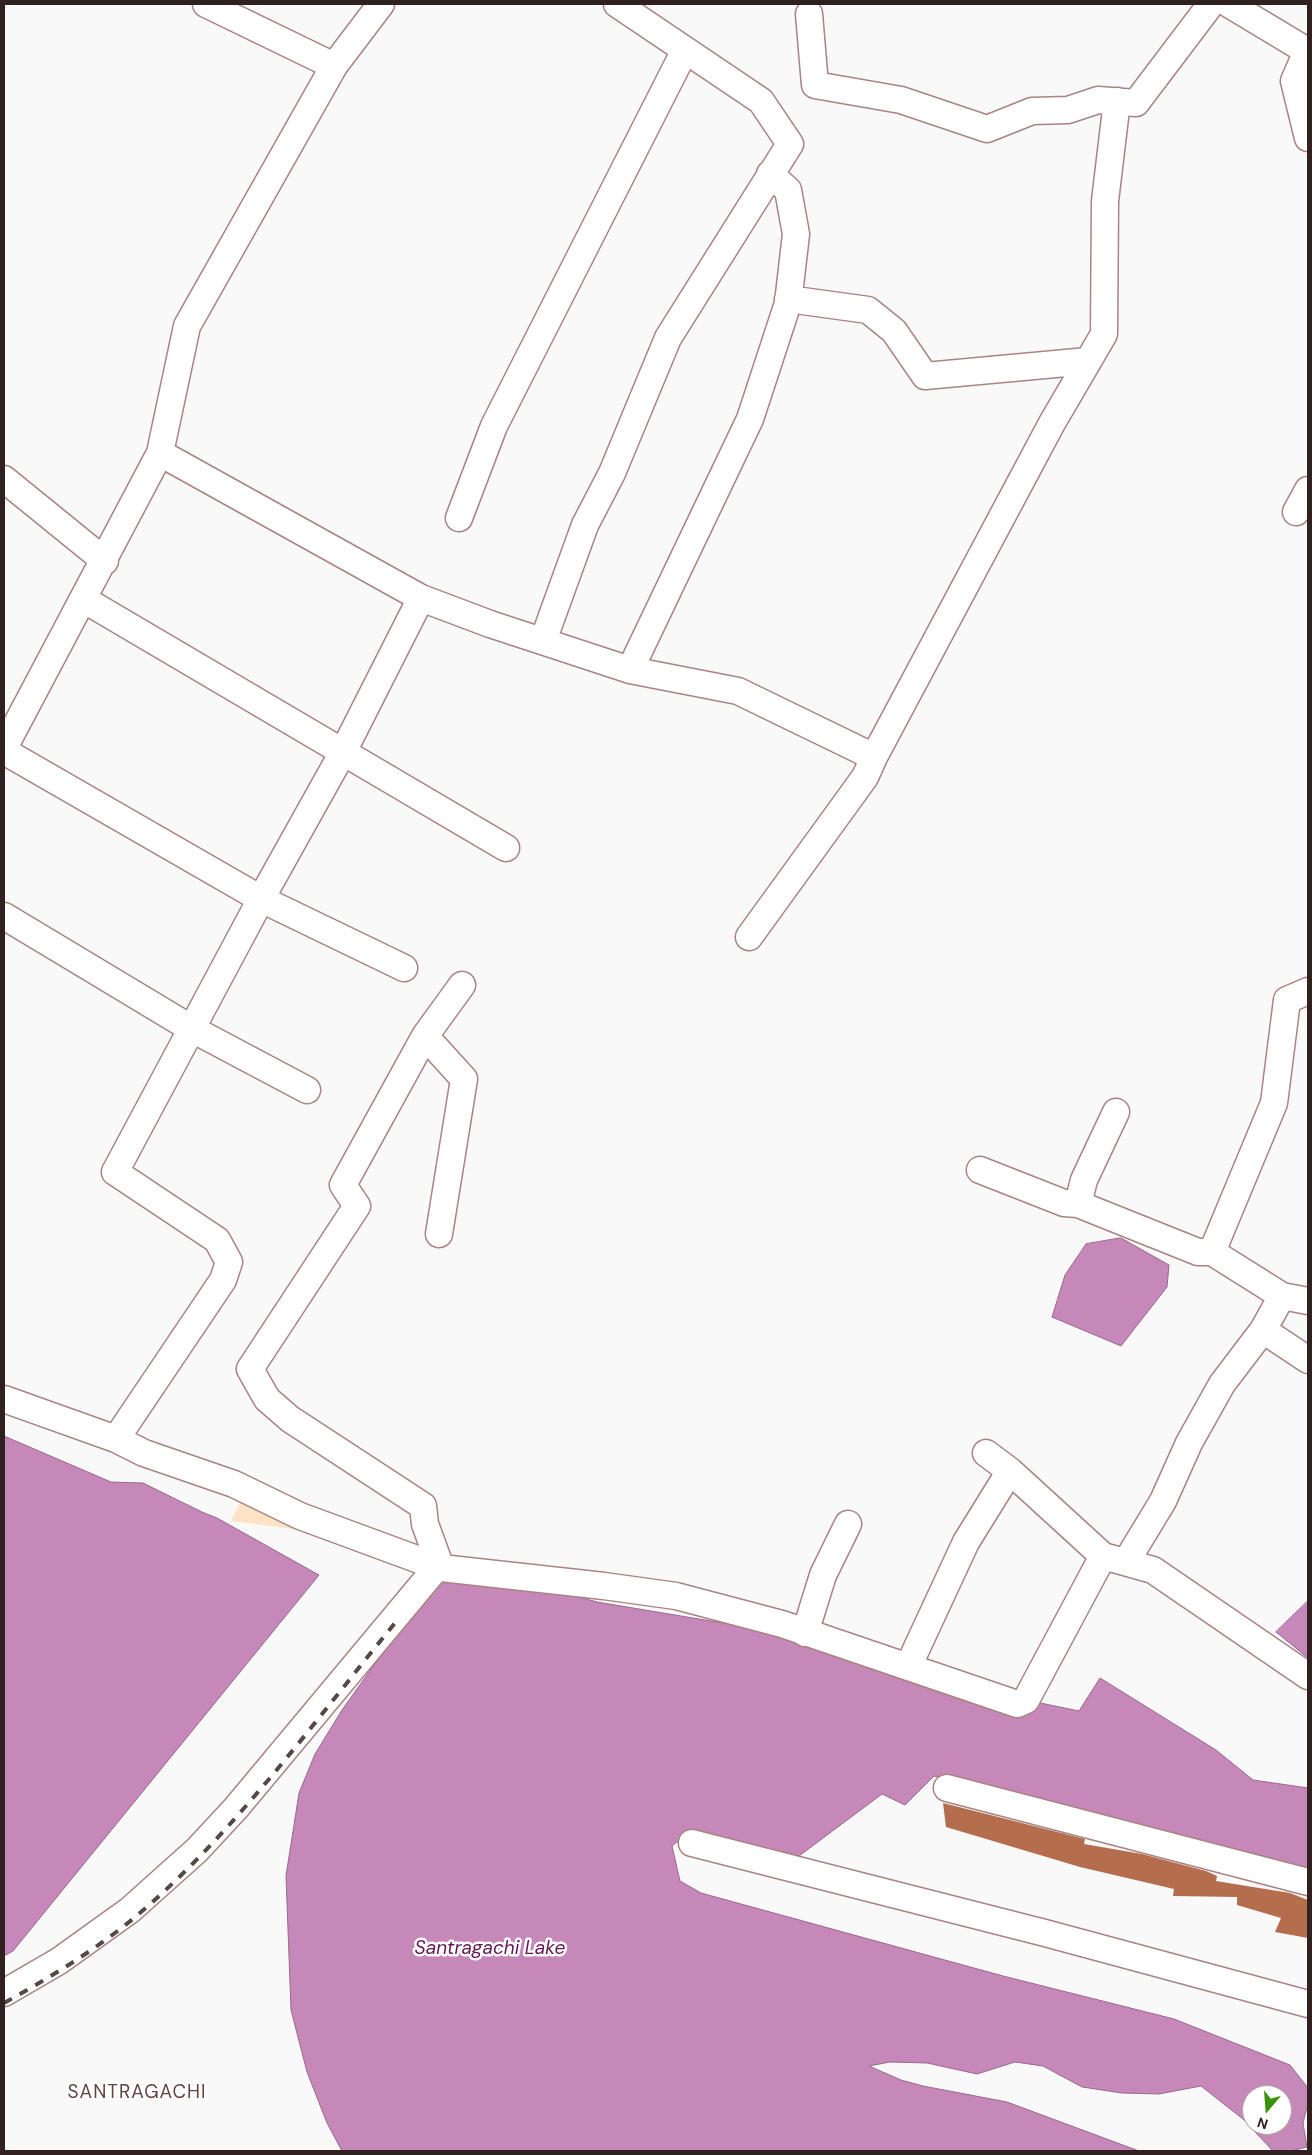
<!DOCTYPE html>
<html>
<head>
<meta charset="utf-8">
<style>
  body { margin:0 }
  #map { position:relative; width:1312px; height:2155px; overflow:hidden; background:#f9f9f9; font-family:"DM Sans",sans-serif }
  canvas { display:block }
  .frame { position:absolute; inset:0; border:5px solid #302120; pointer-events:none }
  .north { position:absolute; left:1242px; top:2085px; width:50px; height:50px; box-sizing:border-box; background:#fff; border:1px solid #aca6a6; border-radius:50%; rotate:198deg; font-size:14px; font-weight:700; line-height:20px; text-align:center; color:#302120 }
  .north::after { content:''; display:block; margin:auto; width:18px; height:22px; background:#399100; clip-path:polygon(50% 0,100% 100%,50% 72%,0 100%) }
</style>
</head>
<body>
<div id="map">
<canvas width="1312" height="2155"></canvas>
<div class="frame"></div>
<div class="north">N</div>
</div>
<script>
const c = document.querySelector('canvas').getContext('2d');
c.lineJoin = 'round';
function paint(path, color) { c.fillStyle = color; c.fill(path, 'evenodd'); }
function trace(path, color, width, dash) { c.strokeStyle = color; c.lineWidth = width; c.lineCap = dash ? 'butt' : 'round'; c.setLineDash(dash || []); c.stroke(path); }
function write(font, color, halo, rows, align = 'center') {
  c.font = font + ' "DM Sans",sans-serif'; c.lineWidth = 5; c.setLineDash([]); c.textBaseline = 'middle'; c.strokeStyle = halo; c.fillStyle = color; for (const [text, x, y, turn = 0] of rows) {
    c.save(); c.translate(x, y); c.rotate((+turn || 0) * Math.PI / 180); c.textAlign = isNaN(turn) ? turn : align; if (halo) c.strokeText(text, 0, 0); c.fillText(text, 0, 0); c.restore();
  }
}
paint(new Path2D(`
  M241 1500 339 1535 231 1521Z`), '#fee3c7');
const water = new Path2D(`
  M1121 1238 1169 1265 1167 1287 1121 1346 1052 1317 1065 1275 1086 1244Z
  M4 1436 111 1482 143 1483 202 1512 217 1518 319 1575 13 1951 4 1956Z
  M461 1564 597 1602 747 1627 939 1682 1079 1711 1100 1678 1216 1750 1253 1780 1308 1788V1871L934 1776 905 1805 882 1794 799 1856 689 1832 672 1846 680 1881 701 1893 1003 1976 1174 2019 1290 2065 1308 2088V2103L1303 2123 1307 2147 1291 2151H1273L1243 2119 1201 2086 1159 2094 1122 2093 1082 2087 1043 2066 1015 2062 977 2074 927 2063 890 2062 869 2066 901 2080 923 2086 1007 2102 1139 2151H342L327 2123 307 2072 291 2010 286 1876 299 1793 315 1754 342 1710 386 1648 440 1584ZM1252 2095H1282V2125H1252Z
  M1308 1601V1658L1276 1632Z`);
paint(water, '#c687b9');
trace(water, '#99688b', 1);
paint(new Path2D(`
  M943 1803 1085 1839 1084 1844 1142 1854 1206 1871 1217 1876 1216 1881 1290 1893 1308 1900V1938L1275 1932 1281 1918 1237 1905V1897L1173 1896 1174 1889 1080 1867 946 1827Z`), '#b46e4e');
const minor = new Path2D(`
  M206 4 334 66
  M1229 4 1307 51
  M809 14 815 85 901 100 987 129 1032 111 1068 110 1098 100 1136 103 1211 4
  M1308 49 1294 81 1308 138
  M788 299 868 310 894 331 925 376 1088 361
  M160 453 421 598 343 752 261 899 404 968
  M4 479 105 561
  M1296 512 1308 490
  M459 518 494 426 685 50
  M421 598 490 624 630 670 738 691 874 757 865 777 749 937
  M83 599 506 848
  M543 641 585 525 612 473 668 338 790 144 761 101 617 4
  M630 670 750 419 788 303 796 234 788 190 770 174
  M4 748 160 453 187 326 334 66 381 4
  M4 751 261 899 115 1172 217 1240 229 1262 223 1280 116 1439
  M874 757 1052 423 1104 334 1105 201 1117 101
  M4 916 192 1029 307 1090
  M425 1036 462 985
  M980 1170 1064 1203 1078 1204 1198 1252H1212L1282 1296 1308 1301
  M1078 1204 1084 1180 1116 1112
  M439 1234 464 1079 425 1036 343 1185 357 1206 250 1369 267 1399 290 1419 423 1506 425 1524 441 1568
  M1212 1252 1274 1103 1287 1000 1308 991
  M1263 1330 1308 1360
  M4 1399 116 1439 144 1453 234 1484 300 1516 441 1568 604 1586 676 1596 782 1624 1017 1704 1026 1700 1103 1556
  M986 1453 1010 1471 1103 1556 1153 1570 1308 1676
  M1126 1562 1163 1501 1189 1443 1222 1384 1263 1330 1282 1296
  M805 1633 823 1575 848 1524
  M908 1667 966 1542 1010 1471
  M947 1788 1308 1882
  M692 1843 1045 1933 1308 2004
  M4 1993 59 1961 130 1910 197 1850 236 1808 437 1567`);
trace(minor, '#a98482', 29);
trace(minor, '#fff', 26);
trace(new Path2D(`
  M4 2003C49 1978 94 1951 134 1918 232 1836 314 1722 395 1623`), '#544847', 4, [9, 9]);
write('italic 19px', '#611757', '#fff', [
  ["Santragachi Lake",490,1949]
]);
c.letterSpacing = '1px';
write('19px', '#644342', '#fff', [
  ["SANTRAGACHI",137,2093]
]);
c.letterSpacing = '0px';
</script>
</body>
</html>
